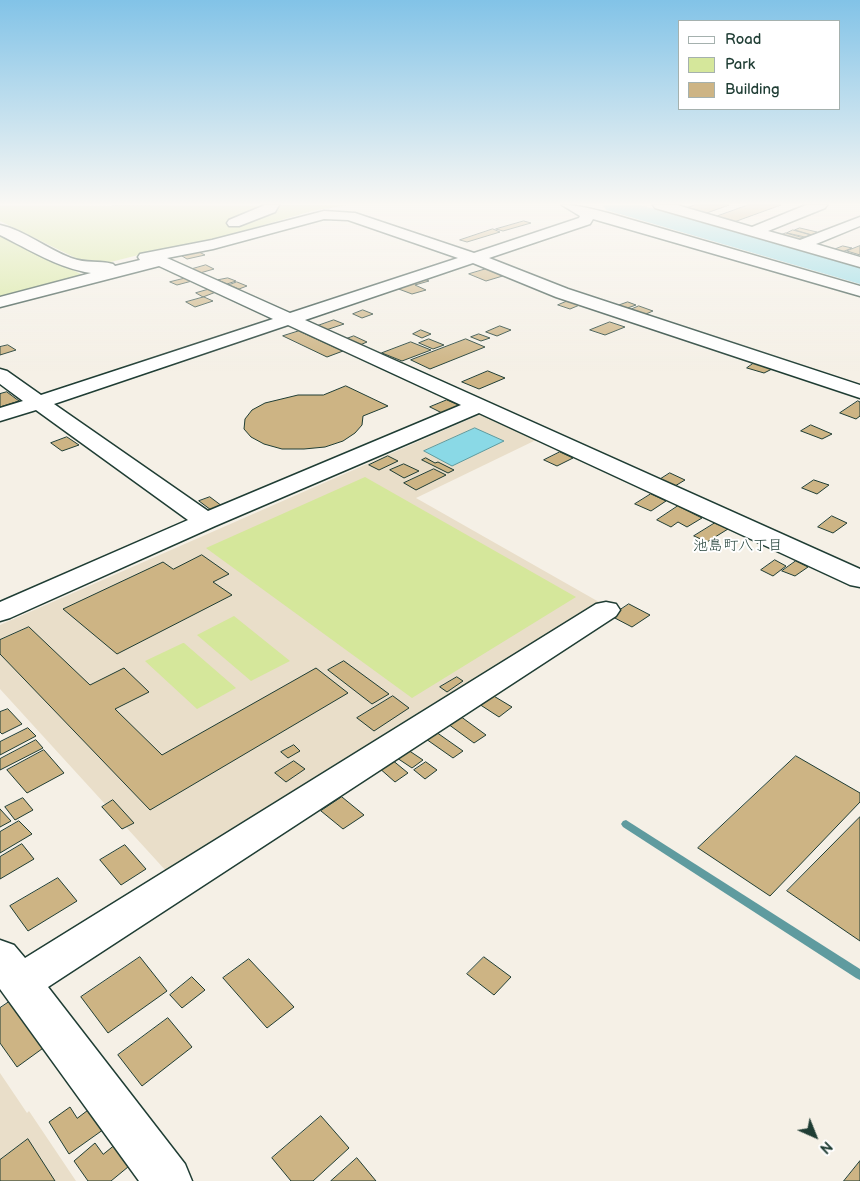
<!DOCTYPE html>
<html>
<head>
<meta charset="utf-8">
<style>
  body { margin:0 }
  #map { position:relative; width:860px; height:1181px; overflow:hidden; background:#f5f0e6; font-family:"Balsamiq Sans",sans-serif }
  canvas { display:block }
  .legend { position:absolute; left:678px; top:20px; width:162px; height:90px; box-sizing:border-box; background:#fff; border:1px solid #a5b1ae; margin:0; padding:6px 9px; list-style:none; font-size:15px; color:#1f3d34 }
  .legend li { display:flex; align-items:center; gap:10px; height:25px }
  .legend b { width:25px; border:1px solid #a5b1ae }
  .north { position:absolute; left:790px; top:1111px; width:50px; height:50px; -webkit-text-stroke:4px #fff; paint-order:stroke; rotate:136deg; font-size:14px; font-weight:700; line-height:20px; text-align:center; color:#1f3d34 }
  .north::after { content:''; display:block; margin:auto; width:18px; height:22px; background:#1f3d34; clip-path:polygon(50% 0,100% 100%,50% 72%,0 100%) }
</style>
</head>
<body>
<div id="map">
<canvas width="860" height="1181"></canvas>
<ul class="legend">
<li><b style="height:6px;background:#fff"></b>Road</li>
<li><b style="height:14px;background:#d5e79b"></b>Park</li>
<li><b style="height:14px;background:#cdb484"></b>Building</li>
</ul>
<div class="north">N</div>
</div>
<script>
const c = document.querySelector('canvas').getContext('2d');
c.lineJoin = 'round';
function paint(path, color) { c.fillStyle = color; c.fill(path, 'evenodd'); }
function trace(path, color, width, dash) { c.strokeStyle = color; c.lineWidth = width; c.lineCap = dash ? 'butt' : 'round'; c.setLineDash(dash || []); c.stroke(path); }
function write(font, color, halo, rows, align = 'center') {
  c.font = font + ' "Balsamiq Sans","Klee One",sans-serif'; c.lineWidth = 4; c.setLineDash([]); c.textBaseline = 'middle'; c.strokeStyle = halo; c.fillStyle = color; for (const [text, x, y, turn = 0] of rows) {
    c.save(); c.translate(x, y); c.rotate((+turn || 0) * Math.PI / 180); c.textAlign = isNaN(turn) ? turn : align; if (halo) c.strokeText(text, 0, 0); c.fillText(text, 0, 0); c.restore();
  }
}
paint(new Path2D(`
  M481 414 536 440 416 498 599 602 167 872 0 689V625Z
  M0 1073 27 1113 29 1111 76 1181H0Z`), '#e9dec9');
paint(new Path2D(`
  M348 205 312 211 212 240 166 248 103 264 86 263 0 221V206Z
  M0 234 85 276 0 299Z
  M365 477 576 597 412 698 206 548Z
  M234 616 290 661 251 681 197 635Z
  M183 643H184L236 688 197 709 145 661Z`), '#d5e79b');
const water = new Path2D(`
  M475 428 504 441 452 466 424 451Z`);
paint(water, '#8ad9e6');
trace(water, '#5f9b9f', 1);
paint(new Path2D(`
  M626 820 860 969V980L856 978 623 827 621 824 623 821Z`), '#5f9b9f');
paint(new Path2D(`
  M603 205H640L860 268V284L606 210Z`), '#8ad9e6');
const building = new Path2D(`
  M695 205H729L704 214 684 209Z
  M748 205H781L734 222 715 217Z
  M524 221 531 223 503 231 496 229Z
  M800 228 817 232 812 235 795 230Z
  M493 229 500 232 467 242 460 240Z
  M793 230 811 235 805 237 787 233Z
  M786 233 804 238 799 240 781 235Z
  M843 246 852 248 842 252 833 250Z
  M860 246V255L847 251Z
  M199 252 205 255 187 259 182 256Z
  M206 265 214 269 200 273 192 269Z
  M489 268 506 275 486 281 469 274Z
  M186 278 192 281 177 285 170 282Z
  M228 278 236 281 227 284 218 280Z
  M424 279 429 281 415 285 426 290 412 294 396 288Z
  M237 282 247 286 239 289 229 285Z
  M210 289 216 292 203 297 196 293Z
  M204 297 213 301 195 307 186 302Z
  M570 300 582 304 570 309 558 305Z
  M628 302 636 305 622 310 614 307Z
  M639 306 653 311 639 317 625 312Z
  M363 310 373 314 362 318 353 314Z
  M334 320 344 324 326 330 317 326Z
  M610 322 625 327 605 335 590 330Z
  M500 326 511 330 497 336 486 332Z
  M421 330 431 334 422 338 413 334Z
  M299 331 343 351 327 357 283 336Z
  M479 334 490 338 481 341 471 337Z
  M354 336 367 342 360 345 346 339Z
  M429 339 444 345 433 349 419 343Z
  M466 339 485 347 430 369 411 360Z
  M411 342 431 350 402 361 382 353Z
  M8 345 16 350 0 355V347Z
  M754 363 772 369 764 373 747 368Z
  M488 371 505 378 479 389 462 382Z
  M346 386 388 406 363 416 362 425 355 433 343 441 325 447 304 449H282L264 444 251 437 244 429 245 419 252 410 265 403 298 395H323Z
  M7 392 19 401 0 407V394Z
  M447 400 463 407 446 415 430 407Z
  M858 401 860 402V416L856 419 840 413Z
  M811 425 832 434 822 439 801 431Z
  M67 437 79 445 62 451 51 443Z
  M560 452 573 458 557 466 544 460Z
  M388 456 398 461 379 470 369 465Z
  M426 458 435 463 438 462 454 470 448 473 422 460Z
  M404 464 419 471 404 478 390 470Z
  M434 469 446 475 416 490 404 483Z
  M670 473 685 480 675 486 659 480Z
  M814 480 829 485 817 494 802 488Z
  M651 494 666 501 651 511 635 504Z
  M210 497 222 506 211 510 199 501Z
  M678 506 702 518 687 527 678 522 671 527 657 520Z
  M832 516 847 523 833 533 818 527Z
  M715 523 728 529 707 542 694 536Z
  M202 555 229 574 213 582 232 595 117 654 63 609 163 562 173 569Z
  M775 560 786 566 773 576 761 570Z
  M796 561 808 567 795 576 782 571Z
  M629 604 650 615 632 627 611 616Z
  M29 627 90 685 124 668 149 692 115 709 162 755 316 668 348 693 150 810 0 654V640Z
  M344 661 389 694 372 704 328 670Z
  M457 677 463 681 447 692 440 687Z
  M492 695 512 707 499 717 479 704Z
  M393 696 409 708 374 731 357 718Z
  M8 709 22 724 2 734 0 732V712Z
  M460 716 486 735 474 743 448 724Z
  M28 728 36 736 0 755V742Z
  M436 732 463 751 453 758 426 739Z
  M36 740 43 748 0 770V759Z
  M294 745 300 751 288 758 281 752Z
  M44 750 64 773 27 793 7 770Z
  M408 750 423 760 412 768 397 758Z
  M796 756 860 793V802L770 896 698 848Z
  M391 759 408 773 395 782 378 767Z
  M294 761 305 769 286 782 275 773Z
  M426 762 437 770 425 779 414 770Z
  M342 797 364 815 343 829 321 811Z
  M23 798 33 810 15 820 5 807Z
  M113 800 134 823 122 829 102 807Z
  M0 809 11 821 0 827Z
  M860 817V941L787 891Z
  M19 821 32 834 0 853V832Z
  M22 844 34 859 0 879V857Z
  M125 845 146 869 121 885 100 860Z
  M58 878 77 901 28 931 10 906Z
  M140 957 167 991 108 1033 81 997Z
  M484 957 511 977 494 995 467 974Z
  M249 959 294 1007 267 1028 223 978Z
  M192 977 205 990 182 1008 170 995Z
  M12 1000 46 1046 17 1067 0 1043V1008Z
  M168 1018 192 1047 142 1086 118 1055Z
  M94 1106 107 1127 69 1154 49 1122 70 1107 77 1118Z
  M321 1116 349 1148 313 1181H291L272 1158Z
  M28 1139 55 1181H0V1160Z
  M119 1142 134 1162 111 1181H88L74 1161 95 1143 103 1154Z
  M357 1158 376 1181H331Z
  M860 1161V1181H844Z`);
paint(building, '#cdb484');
trace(building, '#1f3d34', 1);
const minor = new Path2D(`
  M265 205H279L275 212 239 226H229L227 223 229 220Z
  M562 205C579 205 592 209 608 213L860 286V296L593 219 590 224 489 258 568 289 860 385V398L556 297 473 263 305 320 860 569V587L850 585 479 413 215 526 10 618 0 621V602L188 520 36 410 0 421V408L23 401 0 384V369L7 371 41 395 273 319 159 266 0 307V297L91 273C58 268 30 250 0 235V225C24 230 47 249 71 258 87 264 98 260 113 264L115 266 140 260 138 257 140 254 212 240 324 211 355 213 474 253 579 218 580 216ZM324 219 348 220 458 258 290 313 167 258 213 249ZM288 325 461 405 208 511 54 404Z
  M653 205H677L752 227 806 205H827L825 208 768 231 800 240 860 217V226L816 244 860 257V267L655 208Z
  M606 602 616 604 620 610 616 616 48 987 185 1164 192 1181H139L0 989V940L14 945 25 958 596 604Z`);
trace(minor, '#1f3d34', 3);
paint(minor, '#fff');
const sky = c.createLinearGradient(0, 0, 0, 371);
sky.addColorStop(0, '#82c3e7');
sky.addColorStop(0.55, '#faf8f4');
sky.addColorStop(1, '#faf8f400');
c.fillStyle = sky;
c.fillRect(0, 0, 860, 371);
write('15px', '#1f3d34', '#fff', [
  ["池島町八丁目",738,546]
]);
</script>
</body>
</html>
